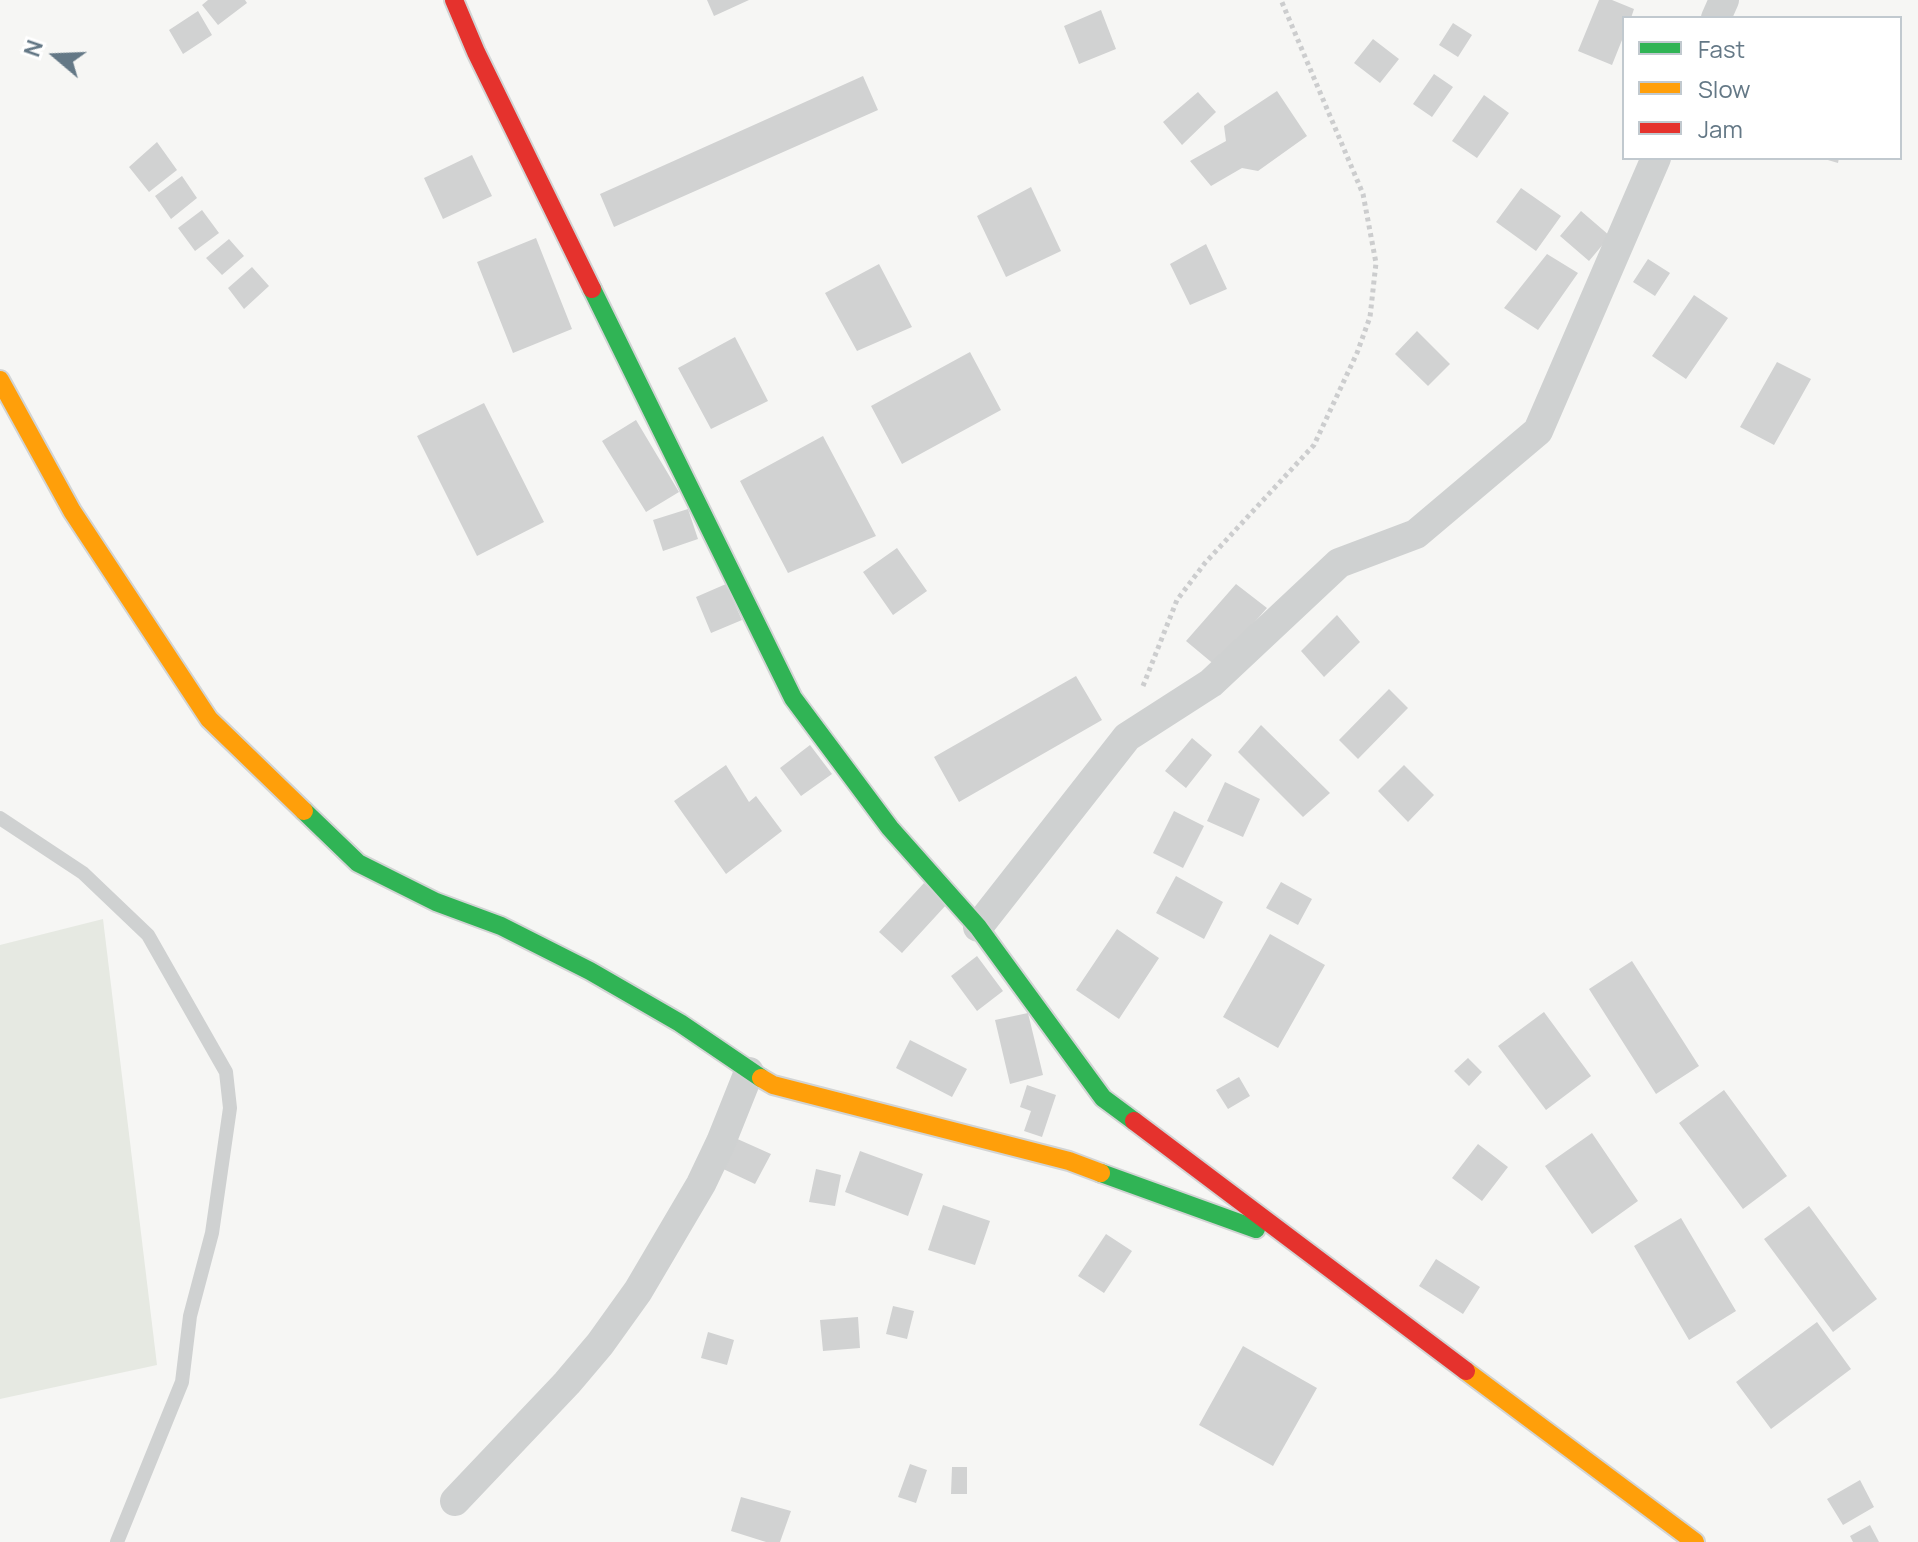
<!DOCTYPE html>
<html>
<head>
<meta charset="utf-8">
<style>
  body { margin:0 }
  #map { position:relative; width:1918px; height:1542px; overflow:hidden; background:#f6f6f4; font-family:Manrope,sans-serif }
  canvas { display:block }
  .legend { position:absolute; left:1622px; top:16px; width:280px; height:144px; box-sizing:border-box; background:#fff; border:2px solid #c1c9cf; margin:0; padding:10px 14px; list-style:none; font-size:24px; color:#647886 }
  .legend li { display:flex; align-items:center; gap:16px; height:40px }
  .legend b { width:40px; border:2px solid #c1c9cf }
  .north { position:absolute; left:16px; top:16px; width:80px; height:80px; -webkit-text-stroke:6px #fff; paint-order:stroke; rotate:289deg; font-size:22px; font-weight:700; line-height:32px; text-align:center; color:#647886 }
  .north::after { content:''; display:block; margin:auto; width:28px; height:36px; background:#647886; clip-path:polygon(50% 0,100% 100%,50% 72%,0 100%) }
</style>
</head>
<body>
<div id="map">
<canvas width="1918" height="1542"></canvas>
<ul class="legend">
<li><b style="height:10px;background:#30b455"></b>Fast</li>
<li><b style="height:10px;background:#ff9f0a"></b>Slow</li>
<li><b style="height:10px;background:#e5322d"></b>Jam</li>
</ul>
<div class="north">N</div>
</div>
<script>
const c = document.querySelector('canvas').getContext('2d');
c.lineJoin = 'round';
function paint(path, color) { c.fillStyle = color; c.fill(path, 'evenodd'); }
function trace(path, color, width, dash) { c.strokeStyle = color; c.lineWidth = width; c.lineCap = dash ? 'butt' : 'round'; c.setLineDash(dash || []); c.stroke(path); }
paint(new Path2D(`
  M103 919 157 1365 0 1399V945Z`), '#e6e9e2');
paint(new Path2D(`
  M208 0H245L247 3 218 25 202 5Z
  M707 0H749L714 16Z
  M1599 0H1612L1634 9 1631 18H1624V35L1612 65 1578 51Z
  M1101 10 1116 49 1079 64 1064 26Z
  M198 11 212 35 183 54 169 30Z
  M1453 23 1472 35 1458 57 1439 45Z
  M1373 39 1399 59 1380 83 1354 63Z
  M1434 74 1453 87 1432 117 1413 104Z
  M863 76 878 110 614 227 600 194Z
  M1277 91 1307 136 1258 171 1242 168 1211 186 1190 161 1226 141 1224 126Z
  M1198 92 1216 112 1182 145 1163 122Z
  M1484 95 1509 113 1477 158 1452 141Z
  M157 142 177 170 149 192 129 167Z
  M472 155 492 196 443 219 424 178Z
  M1821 158H1839L1838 163Z
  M182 176 197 198 171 219 155 196Z
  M1031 187 1061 251 1006 277 977 216Z
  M1521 188 1561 216 1536 251 1496 222Z
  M202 210 219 233 195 251 178 228Z
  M1581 211 1610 236 1589 261 1560 236Z
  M536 238 572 329 513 353 477 262Z
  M229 239 244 256 222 275 206 258Z
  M1206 244 1227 289 1190 305 1170 264Z
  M1547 254 1578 273 1538 330 1504 308Z
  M1648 259 1670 273 1655 296 1633 282Z
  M879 264 912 327 857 351 825 293Z
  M252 267 269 286 244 309 228 288Z
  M1694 295 1728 318 1686 379 1652 356Z
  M1417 331 1450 364 1428 386 1395 354Z
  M735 337 768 401 711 429 678 368Z
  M970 352 1001 410 902 464 871 406Z
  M1777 362 1811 379 1774 445 1740 427Z
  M484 403 544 522 477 556 417 436Z
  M636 420 679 492 646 512 602 441Z
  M823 436 876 536 788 573 740 481Z
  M688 509 698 539 663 551 653 520Z
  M897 548 927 591 893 615 863 572Z
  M726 584 742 620 711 633 696 597Z
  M1236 584 1267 608 1216 666 1186 641Z
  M1337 615 1360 642 1324 677 1301 651Z
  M1076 676 1102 720 959 802 934 757Z
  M1389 689 1408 708 1358 759 1339 740Z
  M1261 725 1330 793 1303 817 1238 752Z
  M1192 738 1212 755 1186 788 1165 771Z
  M810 745 832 774 801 796 780 768Z
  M726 765 749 802 756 796 782 831 726 874 674 801Z
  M1404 765 1434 795 1408 822 1378 791Z
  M1225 782 1260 799 1243 837 1207 821Z
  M1174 811 1204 826 1183 868 1153 853Z
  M1176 876 1223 902 1204 939 1156 913Z
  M1281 882 1312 899 1298 925 1266 908Z
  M924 883 947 904 902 953 879 932Z
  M1117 929 1159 958 1119 1019 1076 990Z
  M1270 934 1325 965 1278 1048 1223 1017Z
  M977 956 1003 991 977 1011 951 976Z
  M1632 961 1699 1066 1656 1094 1589 989Z
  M1544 1012 1591 1076 1546 1110 1498 1046Z
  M1028 1013 1043 1075 1010 1084 995 1020Z
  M910 1040 967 1069 952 1097 896 1068Z
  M1468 1058 1482 1072 1469 1086 1454 1071Z
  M1239 1077 1250 1096 1228 1109 1216 1090Z
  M1027 1085 1056 1095 1042 1137 1024 1131 1031 1111 1020 1107Z
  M1724 1090 1787 1176 1743 1209 1679 1123Z
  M1592 1133 1638 1201 1592 1234 1545 1166Z
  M733 1137 771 1154 755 1184 719 1167Z
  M1478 1144 1508 1167 1482 1201 1452 1178Z
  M860 1151 923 1174 908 1216 845 1192Z
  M816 1169 841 1175 835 1206 809 1202Z
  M943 1205 990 1221 975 1265 928 1250Z
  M1809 1206 1877 1299 1833 1332 1764 1239Z
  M1681 1218 1736 1311 1689 1340 1634 1246Z
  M1106 1234 1132 1251 1104 1293 1078 1276Z
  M1436 1259 1480 1287 1463 1314 1419 1286Z
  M893 1306 914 1311 907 1339 886 1334Z
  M858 1317 860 1348 823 1351 820 1320Z
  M1817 1322 1851 1369 1771 1429 1736 1382Z
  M708 1332 734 1340 727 1365 701 1358Z
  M1243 1346 1317 1388 1273 1466 1199 1425Z
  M910 1464 927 1470 916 1503 898 1497Z
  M952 1467H967V1494H951Z
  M1860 1480 1874 1507 1843 1525 1827 1499Z
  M741 1497 791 1511 780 1542H766L731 1531Z
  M1870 1525 1879 1542H1853L1850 1536Z`), '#d1d2d2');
const fast = new Path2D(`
  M592 289 793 698 890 828 978 927 1103 1098 1134 1121
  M304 811 358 863 436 902 501 926 590 971 680 1023 761 1078
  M1101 1173 1256 1229`);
const slow = new Path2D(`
  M0 380 72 511 209 719 304 811
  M761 1078 773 1085 1069 1161 1101 1173
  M1466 1371 1695 1542`);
const jam = new Path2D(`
  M454 0 476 52 592 289
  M1134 1121 1466 1371`);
trace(fast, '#d2d4d4', 22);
trace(slow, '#d2d4d4', 22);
trace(jam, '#d2d4d4', 22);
trace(new Path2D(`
  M1143 686 1177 600 1205 563 1314 445 1357 353 1370 317 1376 263 1363 194 1281 0`), '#cccdce', 5, [4, 4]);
trace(new Path2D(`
  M0 818 83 873 148 935 226 1072 230 1108 212 1233 190 1316 182 1382 117 1542`), '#cfd1d1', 14);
trace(new Path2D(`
  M1716 18 1724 0
  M978 927 1127 737 1211 683 1339 563 1416 534 1538 431 1656 158
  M455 1501 567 1383 600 1344 638 1291 701 1184 721 1142 749 1072`), '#cfd1d1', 30);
trace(fast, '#30b455', 18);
trace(slow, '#ff9f0a', 18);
trace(jam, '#e5322d', 18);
</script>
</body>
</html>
